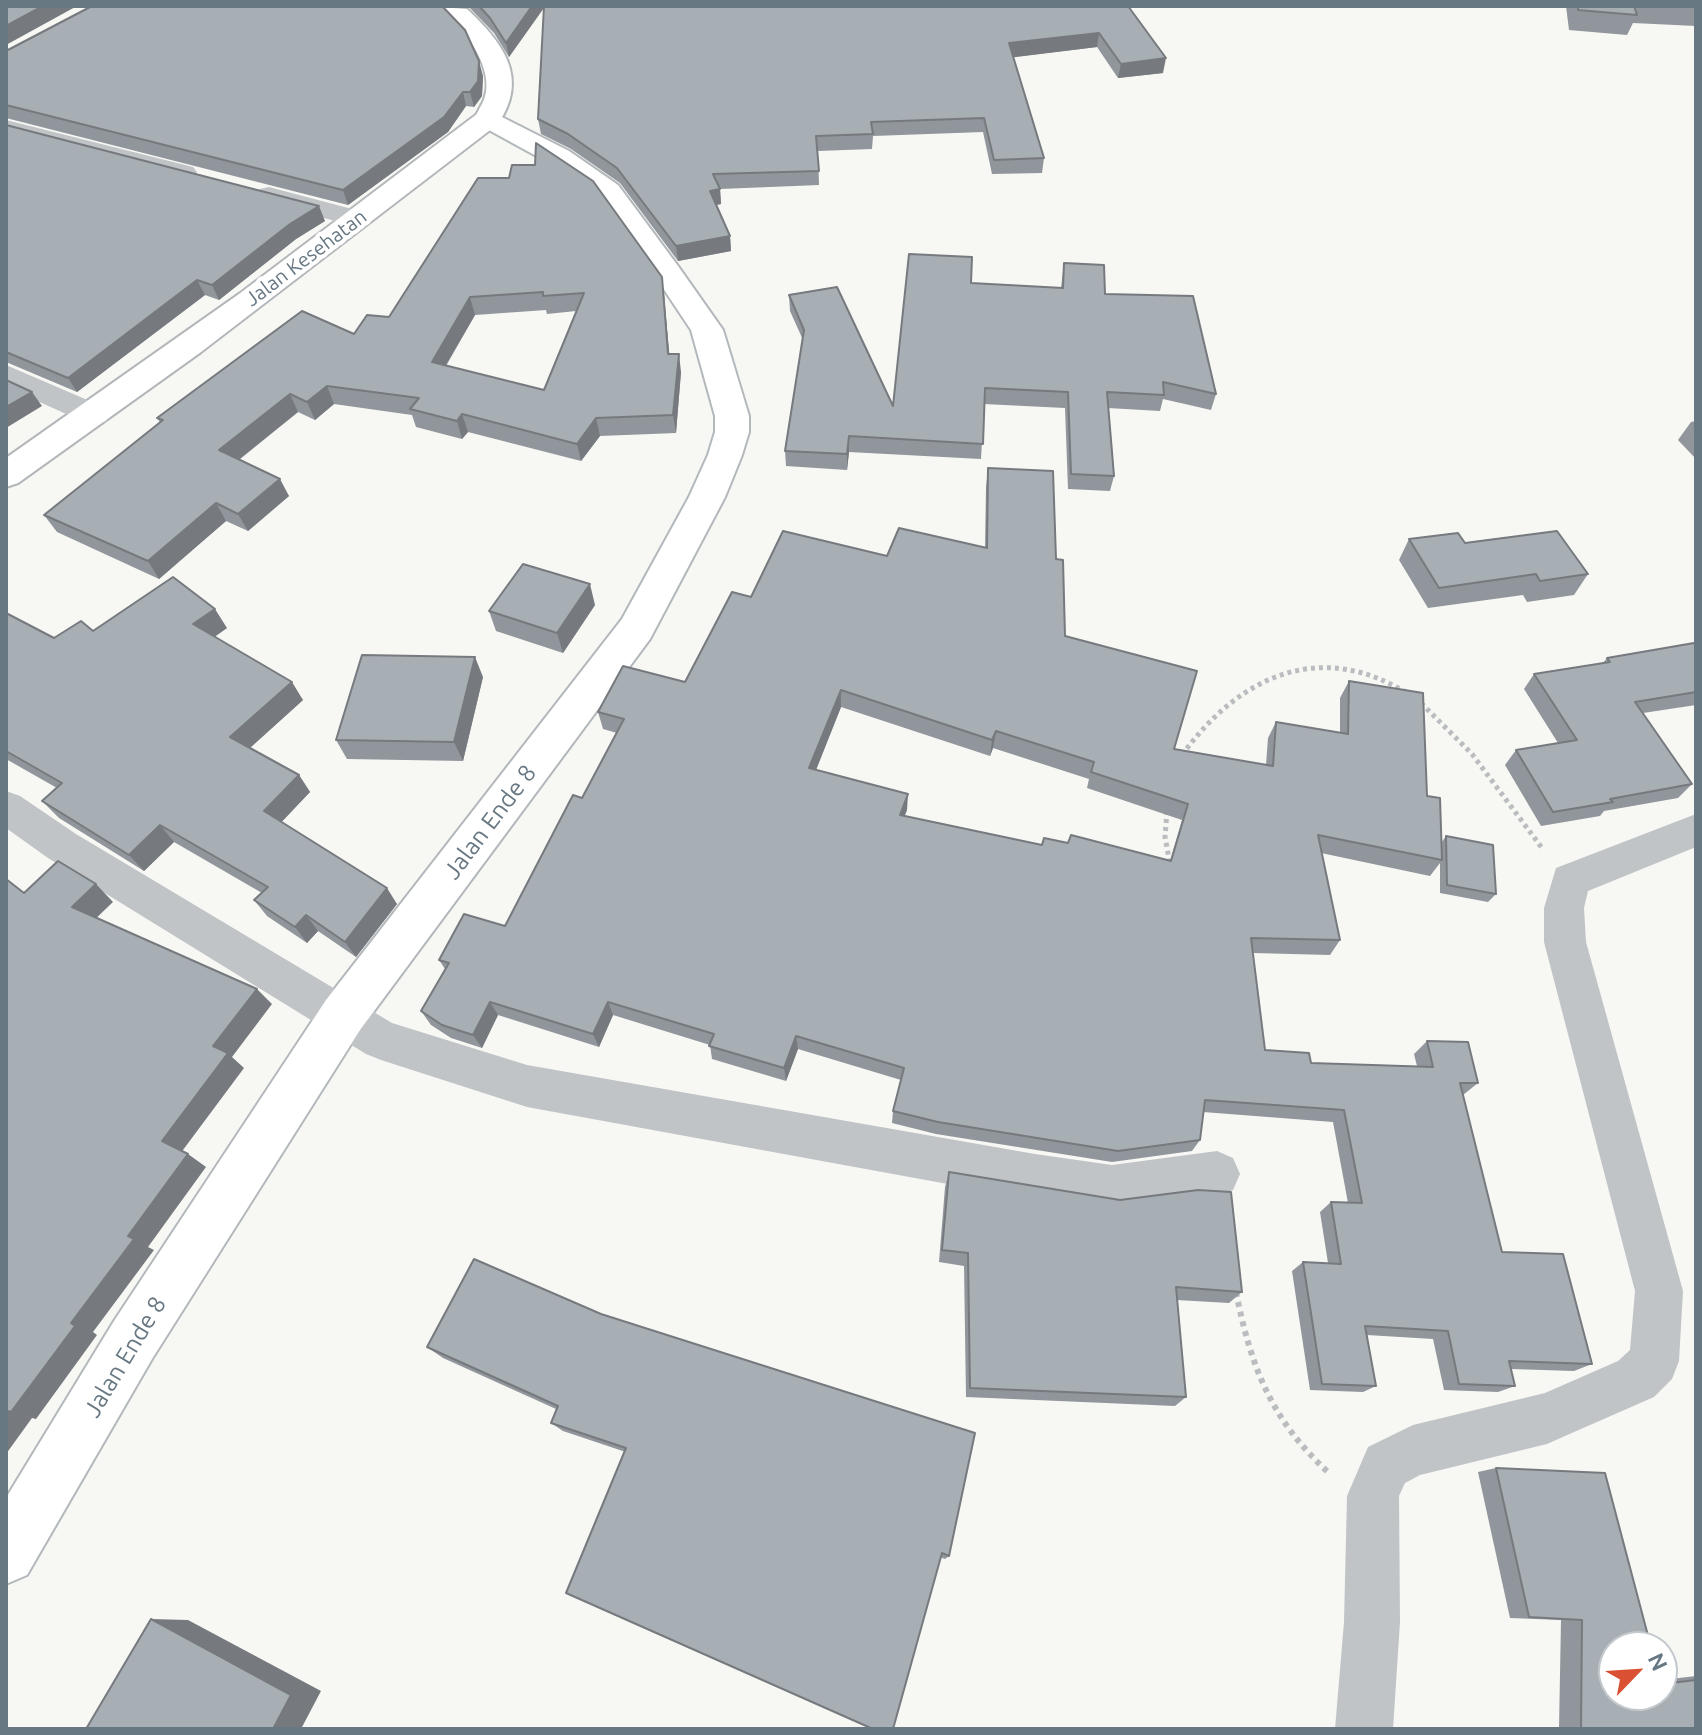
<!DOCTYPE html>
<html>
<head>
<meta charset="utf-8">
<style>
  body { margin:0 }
  #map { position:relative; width:1702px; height:1735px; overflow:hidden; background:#f7f7f4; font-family:Ubuntu,sans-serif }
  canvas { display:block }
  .frame { position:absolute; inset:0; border:8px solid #687883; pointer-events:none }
  .north { position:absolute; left:1598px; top:1631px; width:80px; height:80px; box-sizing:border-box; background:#fff; border:2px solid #c3c9cd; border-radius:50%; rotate:65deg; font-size:22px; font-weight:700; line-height:32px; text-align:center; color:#687883 }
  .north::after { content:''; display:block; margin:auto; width:28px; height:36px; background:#d95132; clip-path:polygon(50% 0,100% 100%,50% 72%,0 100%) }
</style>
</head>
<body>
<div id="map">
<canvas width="1702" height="1735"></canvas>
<div class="frame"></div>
<div class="north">N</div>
</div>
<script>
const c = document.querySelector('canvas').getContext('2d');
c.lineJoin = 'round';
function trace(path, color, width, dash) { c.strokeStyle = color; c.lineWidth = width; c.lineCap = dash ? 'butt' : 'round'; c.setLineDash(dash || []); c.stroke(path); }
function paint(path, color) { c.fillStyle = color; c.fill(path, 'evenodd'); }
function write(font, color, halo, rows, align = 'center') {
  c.font = font + ' Ubuntu,sans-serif'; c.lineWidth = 8; c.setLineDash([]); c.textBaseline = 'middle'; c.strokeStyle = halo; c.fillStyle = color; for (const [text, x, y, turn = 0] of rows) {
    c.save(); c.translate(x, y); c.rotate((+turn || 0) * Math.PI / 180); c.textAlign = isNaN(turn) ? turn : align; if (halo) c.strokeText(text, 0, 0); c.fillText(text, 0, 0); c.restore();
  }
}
const secondary = new Path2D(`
  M488 110 569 151 618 185 678 266 723 330 749 416V432L742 455 725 497 650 639 360 1030 152 1359 27 1575 6 1584V1498L114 1321 326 1000 622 619 689 497 708 455 715 432V416L691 330 655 276 598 197 549 163 478 124 474 118 478 112Z`);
const highway = new Path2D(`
  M428 6 467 9C502 42 530 77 498 124L201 352 18 483 6 487V458L239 294 477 114C479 108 484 102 485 96 493 71 469 33 449 19 441 14 433 14 428 6Z`);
trace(secondary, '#b3b8bc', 4);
trace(highway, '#b3b7ba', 4);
trace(new Path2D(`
  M1421 703 1472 754 1542 848
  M1182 755C1239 676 1321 638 1410 695
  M1167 811 1165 837 1170 864`), '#babdbf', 5, [4, 4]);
trace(new Path2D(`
  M1236 1292C1251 1367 1271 1420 1329 1473`), '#babdbf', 6, [5, 5]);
paint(new Path2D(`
  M6 120 193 167 197 172 193 177 184 180 6 135Z
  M269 187 367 213 371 219 367 225 358 227 260 201 256 195 260 189Z
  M6 365 106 408 110 415 106 422 95 425 84 422 6 387Z
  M6 791 20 796 76 834 392 1023 527 1065 1035 1154 1112 1165 1217 1151 1233 1158 1240 1174 1233 1190 1217 1197 1112 1211 1035 1200 527 1107 381 1060 366 1054 48 858 6 828Z
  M1696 814V847L1588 891 1584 908 1586 942 1683 1291 1679 1361 1672 1379 1654 1397 1565 1436 1547 1444 1420 1475 1405 1483 1399 1496 1400 1622 1393 1729H1335L1344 1622 1347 1496 1368 1447 1413 1425 1545 1393 1618 1361 1630 1350 1635 1291 1544 942V908L1556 868Z`), '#c0c4c7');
paint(secondary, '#fff');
paint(highway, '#fff');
paint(new Path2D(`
  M457 6H1128L1163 73 1118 78 1097 47 1013 57 1044 158 1042 173 992 174 983 132 873 136 872 149 818 151 819 185 720 189 721 204 716 205 730 236 731 251 678 261 620 183 571 149 541 134 538 119 544 8 509 57 494 33 469 7Z
  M1566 6H1696V26L1633 23 1627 35 1569 30Z
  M6 51 483 76 482 96 474 107 466 106 448 132 348 205 6 118Z
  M6 125 325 221 296 239 219 300 205 295 77 392 6 362Z
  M478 178 664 295 669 354 681 372 676 433 600 436 581 461 468 432 462 439 416 427 412 415 334 404 315 420 298 412 239 460 289 496 248 531 226 521 159 579 57 532 44 515 160 422 157 418 354 334 389 317ZM546 310 547 314 576 311 544 390 446 366 475 315Z
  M1064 263 1105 294 1216 394 1211 410 1163 399 1160 411 1108 408 1114 476 1110 491 1068 489 1065 408 984 404 981 459 849 452 847 470 786 466 785 451 803 340 790 311 789 295 893 406 971 283 1061 288Z
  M1696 421V459L1678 440 1691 422Z
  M988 468 1056 559 1065 636 1174 749 1266 765 1268 738 1276 722 1340 733V698L1349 681 1427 796 1441 843 1446 836 1496 894 1488 902 1440 893V863L1430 876 1321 853 1340 940 1330 955 1253 953 1265 1050 1311 1063 1417 1066 1414 1054 1427 1041 1478 1083 1463 1095 1502 1252 1592 1364 1574 1371 1511 1369 1515 1386 1498 1392 1444 1390 1433 1339 1367 1335 1376 1386 1363 1392 1310 1390 1292 1271 1303 1262 1328 1263 1320 1212 1331 1202 1348 1203 1333 1122 1203 1112 1200 1140 1192 1151 1112 1162 936 1134 892 1123 893 1111 901 1080 798 1049 786 1081 712 1059 710 1045 613 1015 599 1047 498 1015 482 1048 451 1038 431 1025 421 1011 445 969 439 960 505 926 582 798 617 733 603 729 598 712 685 682 751 597 887 556 985 548 986 487ZM841 707 990 756 993 748 1089 779 1087 788 1182 820 1170 861 1068 843 1042 845 904 816 907 810 816 770Z
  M1409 539 1465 543 1588 574 1574 595 1527 602 1523 595 1428 608 1399 560Z
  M595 605 563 653 496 631 489 611Z
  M6 613 54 638 93 631 227 628 215 636 303 700 250 748 299 775 310 792 281 822 397 904 356 957 318 931 307 943 267 916 254 900 262 893 174 842 144 871 59 818 42 801 57 788 6 759Z
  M1696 645V705L1643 713 1692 784 1678 798 1604 811 1600 816 1541 826 1505 765 1516 750 1558 743 1524 689 1534 674 1603 663 1607 658Z
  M483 677 463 761 347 759 336 740Z
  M949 1172 1242 1292 1229 1303 1177 1300 1186 1397 1175 1406 966 1397 964 1266 939 1262 945 1187Z
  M427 1347 949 1556 945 1559 563 1431 551 1423 556 1409 443 1358Z
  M1496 1468 1662 1695V1680L1696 1676V1729H1559L1561 1620 1510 1618 1478 1472Z`), '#90969b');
paint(new Path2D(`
  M43 6H77L6 45V26Z
  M532 6H545L509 57 506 43Z
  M1099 33 1097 47 1008 58 1009 43Z
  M1166 58 1163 73 1118 78 1121 64Z
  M479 61 483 76 482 96 474 107 470 92Z
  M463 92 466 106 448 132 348 205 343 190Z
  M720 189 721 204 711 206 710 191Z
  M319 206 325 221 296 239 219 300 212 285 290 224Z
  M730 236 731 251 678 261 676 246Z
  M662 277 664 295 671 372 668 354Z
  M197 280 205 295 77 392 68 378Z
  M470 297 475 315 437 380 432 362Z
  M679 354 681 372 676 433 673 415Z
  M327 386 334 404 315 420 307 402Z
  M32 392 42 406 6 428V407Z
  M290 394 298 412 228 468 219 450Z
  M462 414 468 432 462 439 457 421Z
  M596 418 600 436 581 461 577 444Z
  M849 436V452L847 470V454Z
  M280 479 289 496 248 531 238 514Z
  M216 503 226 521 159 579 148 561Z
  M590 584 595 605 563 653 557 633Z
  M215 609 227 628 206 643 193 624Z
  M475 657 483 677 463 761 454 742Z
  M292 682 303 700 242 755 230 737Z
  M841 690V707L810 785 809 768Z
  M996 731 993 748 990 756 992 740Z
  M299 775 310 792 276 828 264 811Z
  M908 794 907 810 899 831 900 815Z
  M160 825 174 842 144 871 129 855Z
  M96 884 113 902 90 924 72 907Z
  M387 888 397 904 356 957 345 942Z
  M306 915 318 931 307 943 295 927Z
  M257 989 272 1004 232 1057 244 1068 180 1154 162 1141 213 1046Z
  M490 1002 498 1015 482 1048 473 1035Z
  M608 1002 613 1015 599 1047 593 1034Z
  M796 1036 798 1049 786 1081 784 1068Z
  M188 1154 206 1167 148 1247 154 1250 93 1332 97 1335 36 1419 32 1418 6 1454V1413L71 1323 128 1236Z
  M151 1619 188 1620 321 1691 301 1729H273Z`), '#767a7e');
const building = new Path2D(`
  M6 6H43L6 26Z
  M92 6H442L465 30 479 61 478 81 470 92H463L444 117 343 190 6 105V51Z
  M479 6H532L506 43 490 18Z
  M544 6H1128L1166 58 1121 64 1099 33 1009 43 1044 158 994 160 984 118 871 122 873 134 816 136 819 171 713 174 720 189 710 191 730 236 676 246 617 168 568 134 538 119Z
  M1578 6H1634L1637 15 1578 10Z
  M6 125 319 206 290 224 212 285 197 280 68 378 6 352Z
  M536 143 593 181 662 277 668 354H679L673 415 596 418 577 444 462 414 457 421 410 409 419 398 327 386 307 402 290 394 219 450 280 479 238 514 216 503 148 561 44 515 163 420 157 418 302 311 354 334 367 315 389 317 478 178H509L512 165H535ZM543 292V296L584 293 544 390 432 362 470 297Z
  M909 254 972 257 971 283 1063 288 1064 263 1104 265 1105 294 1193 296 1216 394 1163 382 1164 395 1107 392 1114 476 1071 474 1068 392 985 388 983 444 849 436 847 454 785 451 804 330 789 295 837 287 893 406Z
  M6 380 32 392 6 407Z
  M988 468 1053 471 1056 559 1063 560 1065 636 1197 671 1174 749 1273 766 1276 722 1348 734 1349 681 1423 693 1427 796 1440 798 1442 860 1318 835 1340 940 1251 938 1265 1050 1309 1053 1311 1063 1433 1067 1427 1041 1468 1042 1478 1083H1460L1502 1252 1563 1254 1592 1364 1509 1361 1515 1386 1459 1384 1448 1331 1365 1326 1376 1386 1322 1384 1303 1262 1341 1264 1331 1202 1362 1203 1344 1110 1205 1100 1200 1140 1118 1151 938 1122 893 1111 904 1068 796 1036 784 1068 709 1046 714 1034 608 1002 593 1034 490 1002 473 1035 442 1025 421 1011 449 963 439 960 464 914 505 926 573 795 582 798 624 719 598 712 623 666 685 682 732 592 751 597 783 531 887 556 899 528 987 548ZM841 690 992 740 996 731 1094 762 1091 772 1188 804 1171 861 1071 835 1068 843 1044 838 1042 845 900 815 908 794 809 768Z
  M1557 531 1588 574 1540 581 1536 574 1439 588 1409 539 1458 533 1465 543Z
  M523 564 590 584 557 633 489 611Z
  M173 577 215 609 193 624 292 682 230 737 299 775 264 811 387 888 345 942 306 915 295 927 254 900 268 887 160 825 129 855 42 801 62 783 6 751V613L54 638 81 621 93 631Z
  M1694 643 1696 645V692L1635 702 1692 784 1610 799 1613 802 1553 812 1516 750 1577 740 1534 674 1610 662 1607 658Z
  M362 655 475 657 454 742 336 740Z
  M1446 836 1493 845 1496 894 1447 885Z
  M58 861 96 884 72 907 257 989 213 1046 228 1053 162 1141 188 1154 128 1236 134 1239 71 1323 75 1326 11 1412 8 1411 6 1413V879L24 893Z
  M949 1172 1120 1200 1198 1190 1231 1192 1242 1292 1176 1287 1186 1397 970 1388 968 1253 942 1250Z
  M474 1259 601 1314 975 1433 949 1556 942 1553 893 1729H873L566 1593 626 1448 551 1423 558 1406 427 1347Z
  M1496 1468 1605 1473 1651 1647H1614V1695H1662V1684L1696 1680V1729H1581L1582 1620 1529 1617Z
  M151 1619 291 1695 273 1729H86Z`);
paint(building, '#a8afb4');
trace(building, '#767a7e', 2);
write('20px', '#687883', '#fff', [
  ["Jalan Kesehatan",306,258,-37]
]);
write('24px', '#687883', '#fff', [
  ["Jalan Ende 8",490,822,-53],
  ["Jalan Ende 8",125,1357,-59]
]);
</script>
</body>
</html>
